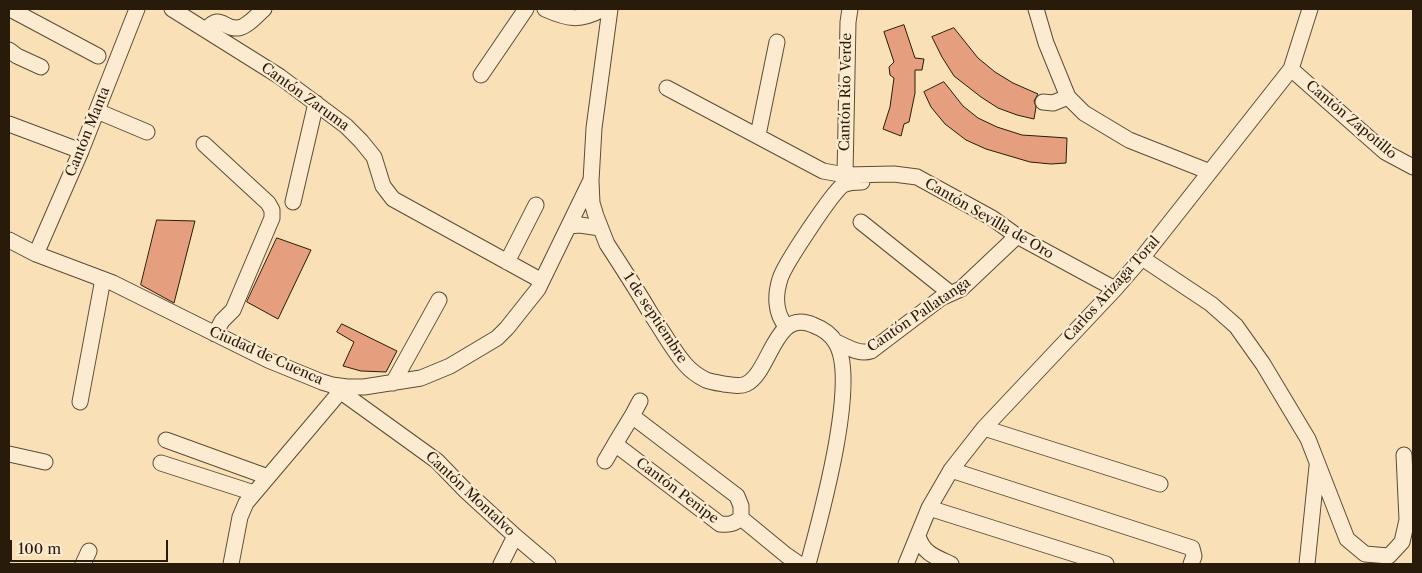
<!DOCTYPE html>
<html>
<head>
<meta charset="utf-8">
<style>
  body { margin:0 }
  #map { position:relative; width:1422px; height:573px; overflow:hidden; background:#fae0b7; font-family:"Libre Caslon Text",serif }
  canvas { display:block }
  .frame { position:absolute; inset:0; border:10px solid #281b0a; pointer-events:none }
  .scale { position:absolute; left:10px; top:540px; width:158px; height:22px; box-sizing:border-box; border:2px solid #281b0a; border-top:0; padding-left:6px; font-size:15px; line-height:18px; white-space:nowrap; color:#281b0a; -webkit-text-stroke:4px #fcebd0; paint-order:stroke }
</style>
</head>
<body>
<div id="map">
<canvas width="1422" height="573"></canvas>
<div class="frame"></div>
<div class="scale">100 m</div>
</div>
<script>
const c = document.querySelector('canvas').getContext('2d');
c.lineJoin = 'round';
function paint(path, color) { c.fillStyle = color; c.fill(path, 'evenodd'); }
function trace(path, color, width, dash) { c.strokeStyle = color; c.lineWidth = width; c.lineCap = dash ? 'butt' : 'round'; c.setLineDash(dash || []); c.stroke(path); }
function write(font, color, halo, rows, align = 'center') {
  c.font = font + ' "Libre Caslon Text",serif'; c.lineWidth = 4.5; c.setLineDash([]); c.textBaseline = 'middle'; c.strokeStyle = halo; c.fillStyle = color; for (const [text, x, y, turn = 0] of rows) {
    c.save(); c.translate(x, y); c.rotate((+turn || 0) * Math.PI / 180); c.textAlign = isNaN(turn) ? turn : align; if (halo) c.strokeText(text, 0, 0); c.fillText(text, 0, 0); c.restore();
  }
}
const building = new Path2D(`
  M904 25 915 58 924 59 922 70H915V93L909 122 904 124 901 136 883 129 890 107 894 78 890 75 889 67 894 62 884 32Z
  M954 28 978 58 995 72 1013 83 1038 94 1034 101 1036 107 1034 119 1017 115 998 108 981 97 954 76 942 57 932 37Z
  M944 82 963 106 978 118 997 127 1022 135 1067 138 1066 163 1051 164 1030 162 986 149 966 140 945 124 931 107 924 92Z
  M157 220 195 221 174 303 141 285Z
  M277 238 311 250 278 319 247 302Z
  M342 324 397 351 386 372 361 371 343 366 354 342 337 332Z`);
paint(building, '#e59f7e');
trace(building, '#281b0a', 1);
const minor = new Path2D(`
  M10 9 98 56
  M172 9 279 76 346 126 361 141 374 157 383 186 393 199 542 281
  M545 9C568 19 579 22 603 9
  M610 9 594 128 591 181 592 203 596 216 607 244C622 267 637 290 651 314 662 330 672 349 685 364 690 370 698 376 706 380 711 382 718 383 724 384 731 385 740 387 746 384 771 372 774 308 813 325 821 328 831 334 836 343 859 381 820 519 808 564
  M1036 9 1046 43 1068 97 1084 113 1129 140 1210 172
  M206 30C221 12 223 30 238 28 247 27 257 15 264 9
  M9 50 17 56 41 67
  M1291 69 1385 152 1413 167
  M481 75 526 9
  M667 88 823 171 845 175 894 174 917 177 992 218 1017 236 1115 289
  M1043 102 1053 103 1068 97
  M97 111 147 132
  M9 124 81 151
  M758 135 777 42
  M204 144 268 203 272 210V218L233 310 222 321 215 334
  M845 175 848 22 850 9
  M293 202 316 103
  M861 222 950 293
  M569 226 580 225 600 228
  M9 240 36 254 113 283 268 360 322 382 332 385 347 387H364L421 378 450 366 497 338 507 328 538 289 590 182
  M36 254 81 151 137 9
  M1142 258 1211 304 1236 326 1263 364 1308 439 1347 539 1365 554 1389 556 1402 542 1407 520 1404 455
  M507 262 536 205
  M786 326C775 313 775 295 780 279 784 265 832 193 843 185 849 182 856 182 862 182
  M836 342C848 347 859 355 871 351L941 298 961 289 1017 236
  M393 383 439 300
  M333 386 437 461 466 491 515 536 548 564
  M80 402 103 279
  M632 416 737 496 741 506V518C734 524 729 525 720 524L615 444Z
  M632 416 640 401
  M984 428 1160 484
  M166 440 268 477
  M9 454 45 462
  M605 461 615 444
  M161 463 254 493
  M951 470 1192 548 1194 556 1191 564
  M929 508 1106 564
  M741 518 786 555 799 564
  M918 536C923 553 935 557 951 564
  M83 564 89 551
  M231 564 240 517 246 503 340 392
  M501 564 515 536
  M906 564 929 508 951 470 984 428 1115 289 1142 258 1291 69 1310 9
  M1307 564 1317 466`);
trace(minor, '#5c4c35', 17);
trace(minor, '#fcebd0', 15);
write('14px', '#281b0a', '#fcebd0', [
  ["Cantón Río Verde",846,92,-89],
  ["Cantón Zaruma",305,97,36],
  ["Cantón Zapotillo",1351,120,40],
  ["Cantón Manta",88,132,-68],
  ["Cantón Sevilla de Oro",989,219,30],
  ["Carlos Arízaga Toral",1112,289,-48],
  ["Cantón Pallatanga",919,315,-34],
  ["1 de septiembre",655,318,57],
  ["Ciudad de Cuenca",266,356,24],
  ["Cantón Penipe",677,491,37],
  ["Cantón Montalvo",470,494,43]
]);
</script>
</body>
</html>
